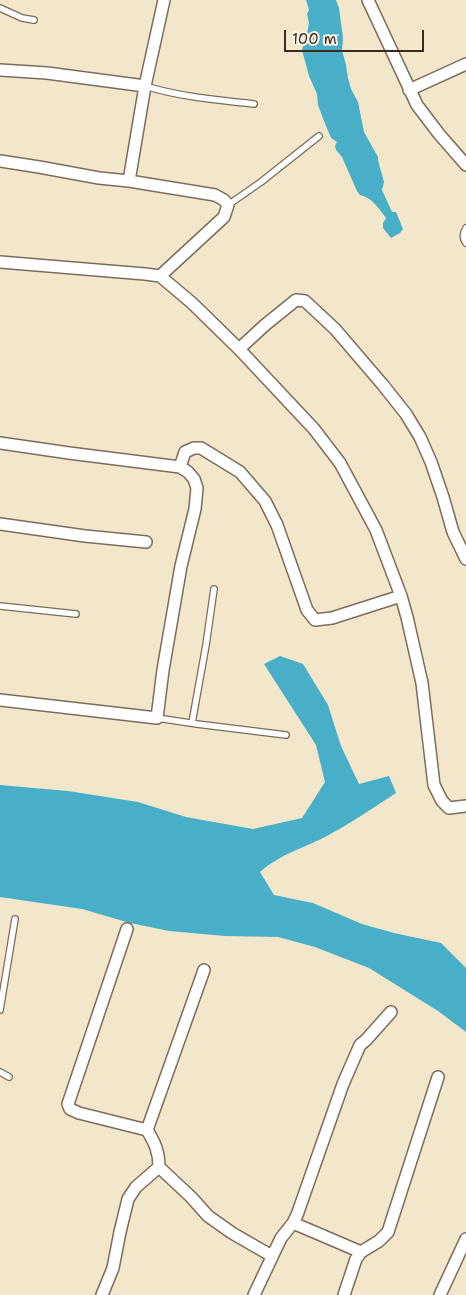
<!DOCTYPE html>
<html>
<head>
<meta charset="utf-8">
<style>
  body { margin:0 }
  #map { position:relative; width:466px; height:1295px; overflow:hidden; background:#f2e7cb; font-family:"Shantell Sans",sans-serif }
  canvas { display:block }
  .scale { position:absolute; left:284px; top:30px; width:140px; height:22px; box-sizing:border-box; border:2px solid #3b2a1e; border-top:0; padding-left:6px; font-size:15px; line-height:18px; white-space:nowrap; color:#3b2a1e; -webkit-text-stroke:4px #fcf5e5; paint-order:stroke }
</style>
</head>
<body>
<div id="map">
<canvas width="466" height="1295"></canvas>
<div class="scale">100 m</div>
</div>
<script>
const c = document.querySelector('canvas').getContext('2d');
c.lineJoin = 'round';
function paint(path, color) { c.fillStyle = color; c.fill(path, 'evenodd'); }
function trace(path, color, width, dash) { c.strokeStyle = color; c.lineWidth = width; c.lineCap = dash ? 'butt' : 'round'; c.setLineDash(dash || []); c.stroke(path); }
paint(new Path2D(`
  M306 0H336L339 8 343 38 342 50 346 65 348 78 351 89 358 102 364 132 378 157V160L384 182 382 190 392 212H396L403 229 400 233 391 238 383 228V223L386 218C379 209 372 197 360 195L357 191 342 157 336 150 335 146 337 142 331 138 324 121 318 105 317 94 309 76 302 50 307 34 309 23 307 14 309 10Z
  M280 656 303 664 328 705 341 746 359 784 389 776 396 793C373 808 351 823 327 836 304 848 280 854 260 872L274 895 313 903 362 924 394 933 441 943 466 968V1032L438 1011 369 968 315 947 278 937 225 936 169 931 130 923 82 909 0 897V785L68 791 138 802 186 817 253 829 302 818 325 782 316 745 264 664Z`), '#49afc8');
const lane = new Path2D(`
  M0 8 22 18 34 20
  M145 86C181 97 217 100 254 104
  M228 205 261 182 319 136
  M466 228C463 233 462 238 466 243
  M0 606 76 614
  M157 718 197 724 286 735
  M192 723 206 645 214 589
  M0 1010 15 919
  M0 1072 9 1077`);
const street = new Path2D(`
  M368 0 417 105 439 134 466 165
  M0 70 47 73 145 86
  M409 90 466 64
  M0 161 39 167 99 178 129 181 215 195 224 200 228 205 224 217 160 276
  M129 181 145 86 164 0
  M0 262 145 274 160 276 192 303 239 349 314 429 340 463 376 530 401 596 407 617 422 683 434 785 442 801 449 808 466 806
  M239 349 265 325 296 300 305 301 335 329 383 385 406 414 420 437 431 462 443 497 453 532 466 559
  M0 443 69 453 180 467 185 452 194 448H201L240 472 265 501 277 525 307 610 315 620 332 618 401 596
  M0 524 85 536 146 542
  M0 700 157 718 163 670 181 566 195 509 197 488 194 479 188 472 180 467
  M127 929 68 1104 70 1109 79 1113 147 1130
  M204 970 147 1130C155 1143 159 1152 159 1167L191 1197 208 1216 232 1233 272 1256
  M293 1223 361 1252
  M102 1295 113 1268 120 1232 128 1199 136 1187 159 1167
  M254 1295 281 1238 293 1223 297 1215 343 1084 360 1045 366 1040 391 1012
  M344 1295 356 1259 361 1252 379 1241 388 1232 438 1077
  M440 1295 466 1239`);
trace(lane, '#7b6c5b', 8);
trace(street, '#7b6c5b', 14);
trace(lane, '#fff', 5.5);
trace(street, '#fff', 11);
</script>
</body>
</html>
